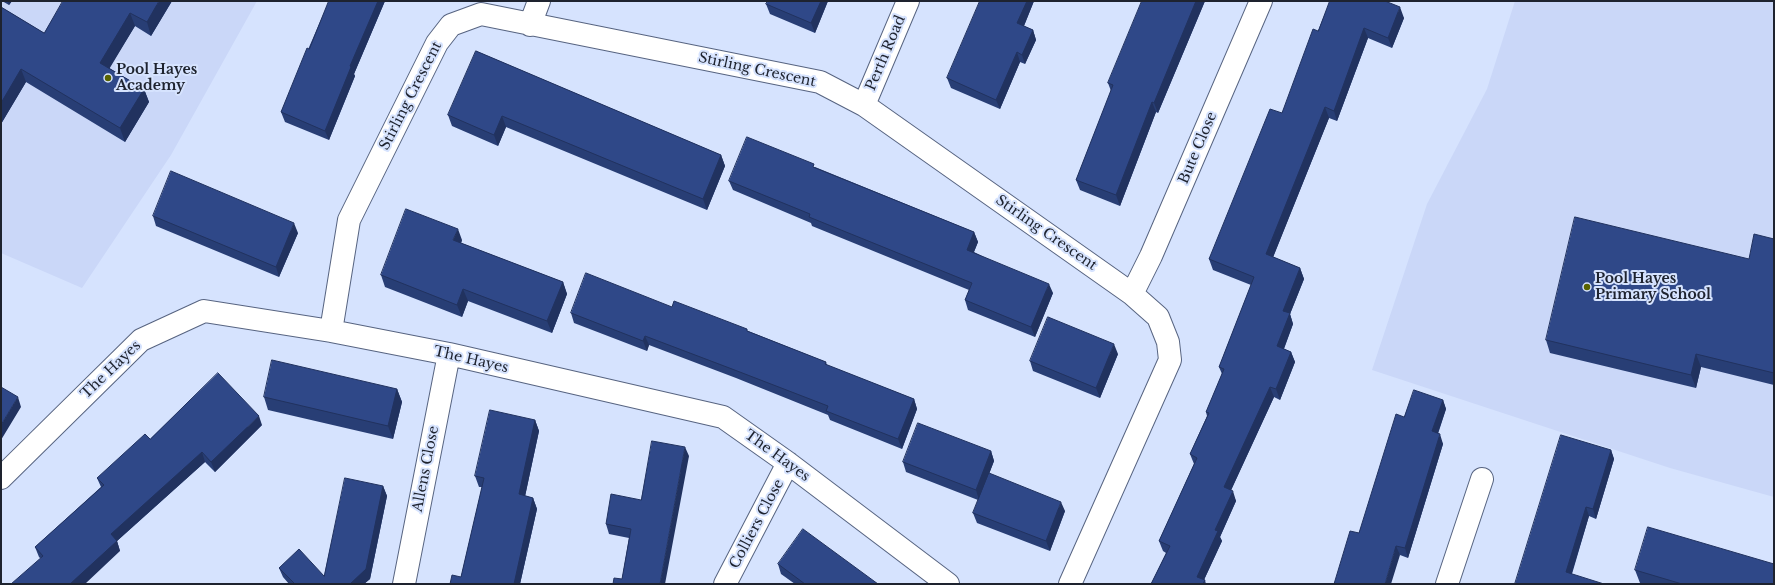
<!DOCTYPE html>
<html>
<head>
<meta charset="utf-8">
<style>
  body { margin:0 }
  #map { position:relative; width:1775px; height:585px; overflow:hidden; background:#d6e3fe; font-family:"Libre Baskerville",serif }
  canvas { display:block }
  .frame { position:absolute; inset:0; border:2px solid #1e232f; pointer-events:none }
</style>
</head>
<body>
<div id="map">
<canvas width="1775" height="585"></canvas>
<div class="frame"></div>
</div>
<script>
const c = document.querySelector('canvas').getContext('2d');
c.lineJoin = 'round';
function paint(path, color) { c.fillStyle = color; c.fill(path, 'evenodd'); }
function trace(path, color, width, dash) { c.strokeStyle = color; c.lineWidth = width; c.lineCap = dash ? 'butt' : 'round'; c.setLineDash(dash || []); c.stroke(path); }
function write(font, color, halo, rows, align = 'center') {
  c.font = font + ' "Libre Baskerville",serif'; c.lineWidth = 4; c.setLineDash([]); c.textBaseline = 'middle'; c.strokeStyle = halo; c.fillStyle = color; for (const [text, x, y, turn = 0] of rows) {
    c.save(); c.translate(x, y); c.rotate((+turn || 0) * Math.PI / 180); c.textAlign = isNaN(turn) ? turn : align; if (halo) c.strokeText(text, 0, 0); c.fillText(text, 0, 0); c.restore();
  }
}
paint(new Path2D(`
  M1 1H257L171 155 82 288 1 253Z
  M1515 1H1774V497L1670 468 1372 370 1427 204 1487 89Z`), '#cad7f8');
const street = new Path2D(`
  M530 25 539 1
  M864 105 908 1
  M1132 294 1151 256 1261 1
  M331 331 349 220 437 43 451 25 481 14 820 82 864 105 1132 294 1158 317 1168 342 1170 360 1070 584
  M1 478 141 340 204 311 331 331 449 354 723 417 788 463 948 584
  M404 584 449 354
  M725 584 788 463
  M1447 584 1482 479`);
trace(street, '#576481', 24);
trace(street, '#fff', 22);
paint(new Path2D(`
  M2 1H12L9 5Z
  M172 1 151 36 135 26 109 68 144 89 149 102 125 142 26 82 1 124V7L44 33Z
  M329 1H385L354 74 355 76 329 140 285 122 281 112Z
  M828 1 815 33 770 14 766 4Z
  M980 1H1034L1024 26 1033 30 1036 40 1025 64 1020 62 1000 109 951 88 947 78Z
  M1142 1H1205L1158 113 1156 112 1120 206 1080 190 1076 180 1111 91 1108 83Z
  M1330 1H1386L1404 18 1392 48 1368 38 1337 121 1329 118 1273 257 1300 268 1304 279 1290 314 1293 324 1284 349 1291 352 1295 362 1280 400 1274 397 1231 490 1236 501 1220 537 1222 541 1204 580H1205L1206 584H1151L1166 553 1163 551 1159 541 1194 464 1190 454 1207 416 1206 412 1222 374 1219 367 1251 285 1213 270 1209 259 1282 113 1318 31Z
  M476 51 721 155 725 166 707 210 506 127 498 146 452 126 448 115Z
  M815 167 974 232 978 242 974 252 1053 293 1035 337 968 310 965 300 969 290 812 226 811 223 733 190 729 181Z
  M153 216 298 233 279 277 156 226Z
  M1774 239V385L1701 367 1696 388 1550 353 1546 340 1749 259Z
  M462 240 461 243 563 282 567 294 552 333 468 301 462 317 385 287 381 275Z
  M672 307 748 331 826 362 827 365 914 399 917 409 902 449 830 420 828 415 736 378 649 345 647 351 574 323 571 313Z
  M1118 354 1100 398 1033 371 1030 361Z
  M397 389 402 402 393 439 268 410 264 397Z
  M1443 400 1446 409 1438 434 1443 444 1408 558 1400 555 1359 533 1404 417Z
  M535 420 539 431 525 496 533 498 537 509 520 584H450L461 577 482 487H479L475 476Z
  M262 425 215 472 205 462 117 541 120 551 40 558 39 557 35 547 101 487 97 478 150 439Z
  M1611 450 1614 459 1596 519 1589 516 1572 574 1515 584Z
  M991 451 994 461 989 474 1065 511 1050 551 977 523 973 513 978 500 906 472 903 462Z
  M689 456 622 579 629 538 609 534 606 524 641 500Z
  M383 486 387 496 370 579 364 584H289L283 577 279 568 324 576Z
  M778 564 878 584H795L781 574Z
  M1635 570 1774 584H1643L1640 583Z`), '#283e75');
paint(new Path2D(`
  M8 1H12L9 5Z
  M159 1H172L151 36 147 22Z
  M378 1H385L354 74 355 76 329 140 325 131 350 66Z
  M821 1H828L815 33 811 23Z
  M1027 1H1034L1021 33 1017 23Z
  M1196 1H1205L1158 113 1154 103Z
  M1400 7 1404 18 1392 48 1388 38Z
  M130 13 135 26 105 76 100 63Z
  M1364 28 1368 38 1337 121 1334 111Z
  M1033 30 1036 40 1025 64 1022 55Z
  M1017 52 1020 62 1000 109 996 100Z
  M21 69 26 82 1 124V103Z
  M144 89 149 102 125 142 120 128Z
  M1152 102 1156 112 1120 206 1116 195Z
  M1325 107 1329 118 1270 265 1266 254Z
  M502 116 506 127 498 146 494 135Z
  M721 155 725 166 707 210 703 199Z
  M294 223 298 233 279 277 276 267Z
  M458 229 462 240 458 252 453 240Z
  M974 232 978 242 971 259 967 250Z
  M1300 268 1304 279 1290 314 1293 324 1281 356 1277 346 1283 311Z
  M563 282 567 294 552 333 547 321Z
  M1049 284 1053 293 1035 337 1031 327Z
  M463 289 468 301 462 317 457 305Z
  M645 336 649 345 647 351 643 341Z
  M1114 344 1118 354 1100 398 1096 388Z
  M1291 352 1295 362 1280 400 1276 389Z
  M1696 354 1701 367 1696 388 1691 375Z
  M1270 387 1274 397 1228 497 1224 487Z
  M397 389 402 402 393 439 388 426Z
  M18 397 21 407 1 440V425Z
  M914 399 917 409 902 449 898 439Z
  M1443 400 1446 409 1435 441 1432 431Z
  M259 416 262 425 215 472 211 462Z
  M535 420 539 431 523 506 519 494Z
  M1440 434 1443 444 1408 558 1405 548Z
  M685 447 689 456 665 584H660Z
  M1611 450 1614 459 1596 519 1593 509Z
  M991 451 994 461 979 500 976 490Z
  M202 452 205 462 117 541 120 551 85 584H70L111 534Z
  M383 486 387 496 370 579 364 584H350Z
  M1233 491 1236 501 1220 537 1222 541 1202 584 1197 577 1215 530Z
  M533 498 537 509 520 584H514Z
  M1061 502 1065 511 1050 551 1046 541Z
  M1586 507 1589 516 1569 582 1566 572Z
  M1396 546 1400 555 1391 584H1385Z`), '#21325f');
const building = new Path2D(`
  M63 1H159L147 22 130 13 100 63 144 89 120 128 21 69 1 103V7L44 33Z
  M329 1H378L350 66 351 67 325 131 281 112 307 48 309 49Z
  M768 1H821L811 23 766 4Z
  M980 1H1027L1017 23 1033 30 1022 55 1017 52 996 100 947 78Z
  M1142 1H1196L1154 103 1152 102 1116 195 1076 180 1113 85 1108 83Z
  M1330 1H1385L1400 7 1388 38 1364 28 1334 111 1325 107 1266 254 1300 268 1283 311 1290 313 1277 346 1291 352 1276 389 1270 387 1224 487 1233 491 1215 530 1218 531 1197 577 1205 580 1203 584H1151L1170 546 1159 541 1197 458 1190 454 1209 413 1206 412 1224 369 1219 367 1254 277 1209 259 1270 109 1282 113 1313 29 1318 31Z
  M476 51 721 155 703 199 502 116 494 135 448 115Z
  M747 137 814 164 813 167 974 232 967 250 1049 284 1031 327 965 300 972 283 809 217 810 214 729 181Z
  M171 171 294 223 276 267 153 216Z
  M406 209 458 229 453 240 563 282 547 321 463 289 457 305 381 275Z
  M1575 217 1749 259 1754 234 1774 239V373L1696 354 1691 375 1546 340Z
  M586 273 672 307 674 301 747 329V331L826 362 825 364 914 399 898 439 826 411 828 406 732 369 645 336 643 341 571 313Z
  M1048 317 1114 344 1096 388 1030 361Z
  M272 360 397 389 388 426 264 397Z
  M218 373 259 416 211 462 202 452 111 534 117 541 70 584H11L43 556 35 547 104 485 97 478 145 434 150 439Z
  M1 387 18 397 1 425Z
  M1414 390 1443 400 1432 431 1440 434 1405 548 1396 546 1385 584H1334L1350 531 1359 533 1396 414 1404 417Z
  M490 410 535 420 519 494 533 498 514 584H450L452 575 461 577 484 478 475 476Z
  M918 423 991 451 976 490 903 462Z
  M1561 435 1611 450 1593 509 1586 507 1566 572 1604 584H1515Z
  M652 441 685 447 660 584H613L614 578 622 579 631 529 606 524 611 494 641 500Z
  M989 473 1061 502 1046 541 973 513Z
  M345 478 383 486 366 569 350 584H295L279 568 299 549 324 576Z
  M1648 527 1774 564V584H1682L1635 570Z
  M803 529 878 584H805L778 564Z`);
paint(building, '#2f4888');
trace(building, '#21325f', 1);
for (const [x, y, r, color] of [
  [108,78,4,"#596301"],
  [1587,287,4,"#596301"]
]) { const dot = new Path2D(); dot.arc(x, y, r, 0, 2 * Math.PI); c.fillStyle = color; c.fill(dot); trace(dot, '#d6e3fe', 1.5); }
write('14px', '#1e232f', '#d6e3fe', [
  ["Perth Road",886,53,-67],
  ["Stirling Crescent",757,70,12],
  ["Stirling Crescent",411,96,-63],
  ["Bute Close",1198,148,-67],
  ["Stirling Crescent",1046,233,35],
  ["The Hayes",471,360,13],
  ["The Hayes",111,370,-44],
  ["The Hayes",777,456,36],
  ["Allens Close",426,469,-79],
  ["Colliers Close",757,524,-62]
]);
write('bold 14px', '#1e232f', '#d6e3fe', [
  ["Pool Hayes",116,70],
  ["Academy",116,86],
  ["Pool Hayes",1595,279],
  ["Primary School",1595,295]
], 'left');
</script>
</body>
</html>
